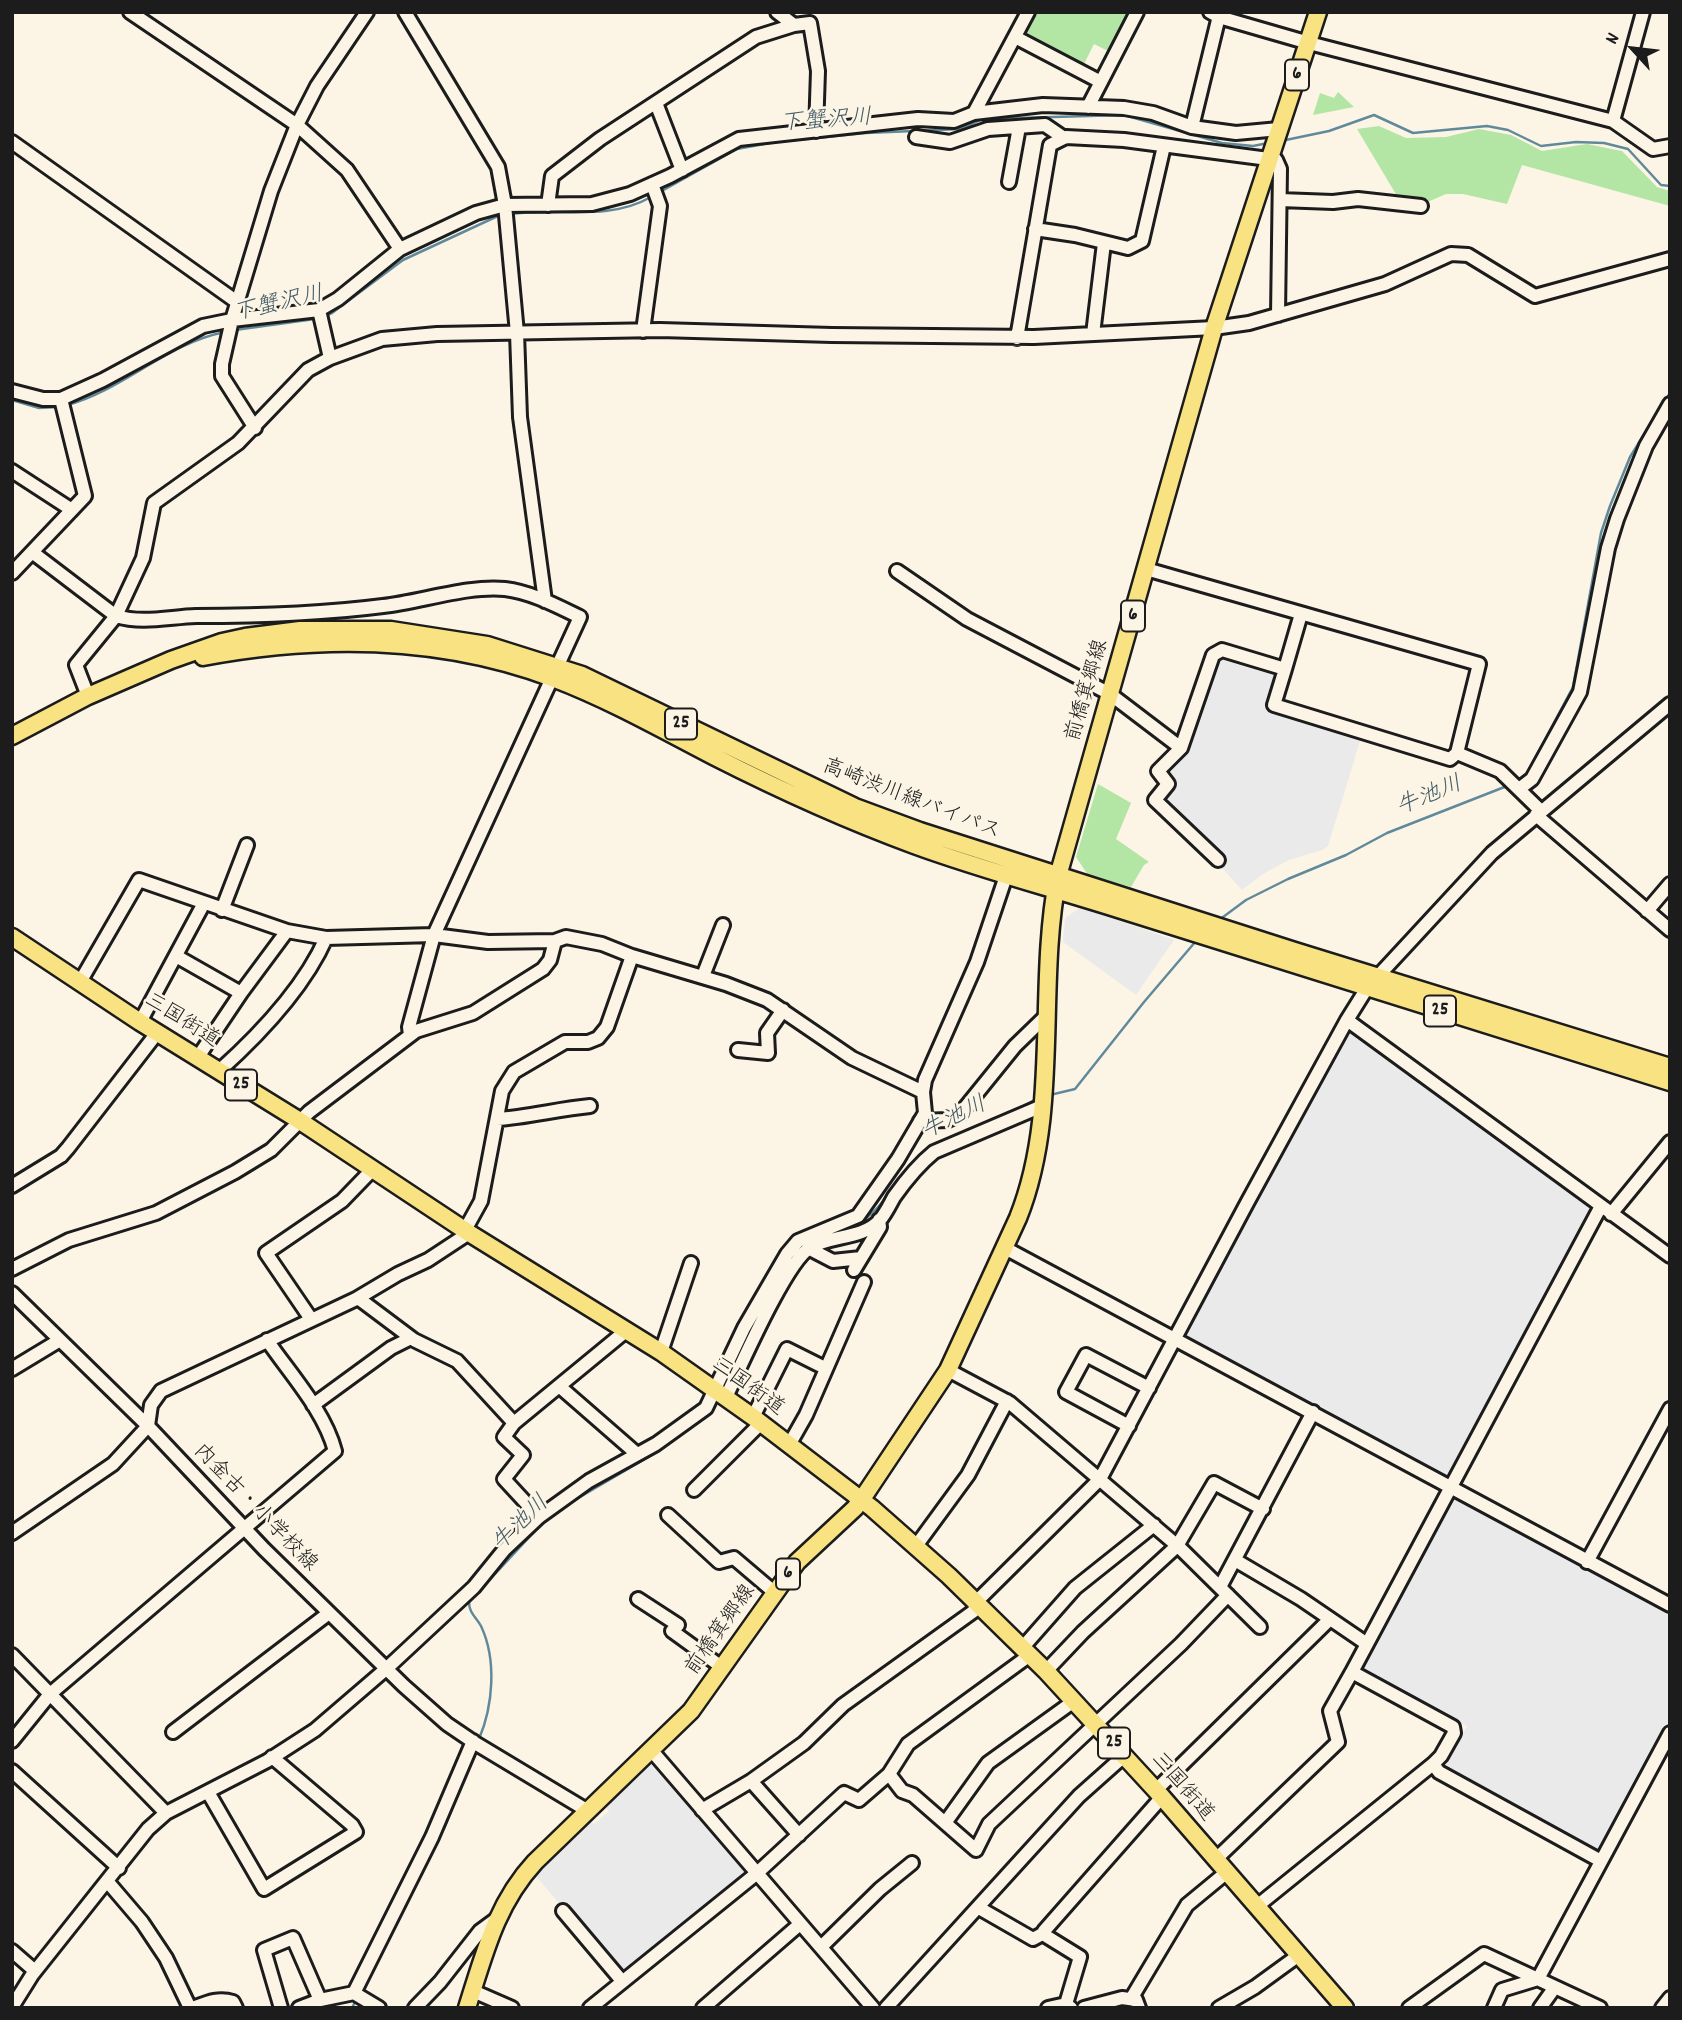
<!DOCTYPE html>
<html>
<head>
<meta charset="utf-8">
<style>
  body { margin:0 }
  #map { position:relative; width:1682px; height:2020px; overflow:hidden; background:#fcf5e5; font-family:Dekko,sans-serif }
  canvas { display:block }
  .frame { position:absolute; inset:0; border:14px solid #1c1c1c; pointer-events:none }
  .north { position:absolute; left:1598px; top:14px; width:70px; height:70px; -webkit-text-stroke:5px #fcf5e5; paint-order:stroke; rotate:297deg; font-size:19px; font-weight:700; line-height:28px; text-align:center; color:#1c1c1c }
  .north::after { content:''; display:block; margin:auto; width:24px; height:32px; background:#1c1c1c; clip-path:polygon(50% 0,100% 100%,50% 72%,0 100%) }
</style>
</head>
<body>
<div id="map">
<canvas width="1682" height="2020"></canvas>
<div class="frame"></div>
<div class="north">N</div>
</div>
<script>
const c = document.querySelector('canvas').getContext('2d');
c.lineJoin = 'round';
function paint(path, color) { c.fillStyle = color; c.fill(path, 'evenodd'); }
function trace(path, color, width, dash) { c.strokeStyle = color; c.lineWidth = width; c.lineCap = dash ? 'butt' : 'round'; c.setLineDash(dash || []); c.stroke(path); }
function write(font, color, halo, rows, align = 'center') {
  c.font = font + ' Dekko,"Klee One",sans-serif'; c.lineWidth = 5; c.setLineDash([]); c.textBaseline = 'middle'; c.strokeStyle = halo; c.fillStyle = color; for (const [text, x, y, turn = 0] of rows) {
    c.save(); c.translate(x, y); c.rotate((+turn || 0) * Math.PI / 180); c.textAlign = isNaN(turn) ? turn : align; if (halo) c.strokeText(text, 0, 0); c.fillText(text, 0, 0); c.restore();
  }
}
paint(new Path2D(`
  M1221 653 1277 669 1280 675 1271 703 1359 734 1361 738 1328 846 1322 850 1289 860 1263 874 1242 890 1161 801 1173 780 1166 773 1165 769 1189 746 1216 656Z
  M1081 907 1174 940 1136 995 1063 942 1065 918Z
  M1348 1028 1590 1207 1446 1480 1182 1336Z
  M1452 1496 1670 1612V1718L1596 1853 1443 1770 1467 1726 1361 1672Z
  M650 1763 749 1877 623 1978 534 1874 590 1820 594 1824 609 1811 605 1806Z`), '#ebeaea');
paint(new Path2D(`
  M1035 12H1130L1110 52 1094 44 1083 66 1027 37 1025 32Z
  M1338 92 1354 107 1313 115 1320 93 1334 98Z
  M1379 126 1406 138 1446 137 1479 129 1511 135 1542 151 1587 144 1622 151 1657 187 1670 191V206L1522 165 1507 204 1463 194H1446L1423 204 1400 201 1357 129Z
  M1098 784 1131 803 1116 839 1149 862 1144 865 1131 887 1088 875 1076 857Z`), '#b3e5a5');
trace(new Path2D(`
  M1281 141 1329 131 1374 115 1413 133 1487 126 1508 130 1541 146 1576 142 1604 143 1628 149 1661 185 1670 186
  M660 192 737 149 775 142 866 133 961 129 982 119 1124 115 1222 143 1253 146 1268 143
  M510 214C558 207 607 222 651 197
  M325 316 332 313 403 260 500 215
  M235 330 315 319
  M12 400 39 408 60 407
  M67 405C123 390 167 343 225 332
  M1516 782 1526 775 1573 687 1601 533 1610 506 1630 457 1670 393
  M1219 920 1246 900 1288 879 1346 855 1387 833 1507 786
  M1050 1095 1075 1089 1144 1002 1196 941
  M1015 1111 1036 1099
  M844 1228C885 1219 894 1173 926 1151
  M723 1389 751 1328
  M568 1504 657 1452 706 1415
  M479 1739C493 1706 497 1660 481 1626 476 1617 469 1613 469 1602L548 1517
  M414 1886 445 1826 461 1784
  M352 2008 357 1998`), '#608a9b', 2.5);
const minor = new Path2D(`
  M130 12 297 125 347 170 400 249
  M405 12 498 167 505 205 517 333 520 417 545 601
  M777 12 794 25
  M1210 12 1219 17 1309 43 1613 121 1653 149 1670 146
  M1015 37 1101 82
  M656 103 682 170
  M1088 107 1137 12
  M974 113 1028 12
  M1613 121 1643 12
  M1192 127 1220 12
  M916 137 950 142 988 129 1045 125 1064 138
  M12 142 237 302
  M1009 182 1019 127
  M1280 200 1333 202 1358 199 1421 206
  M548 205 552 176 600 139 756 37 794 25 810 23 818 71 816 131
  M1035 229 1075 235 1128 248 1142 241 1164 146
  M319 310 330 358
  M643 331 660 206 652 184
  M1093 334 1104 243
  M1017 338 1050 145 1066 137 1124 140 1276 160 1280 169 1278 315
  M12 391 43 399H61L103 380 203 326 232 320 319 310 338 299 400 249 476 213 505 205 592 204 630 194 670 176 739 139 918 119 954 121 974 113 1043 105 1124 108 1153 113 1192 127 1236 133 1279 129
  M255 428 222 376V364L232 320 271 191 297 125 317 86 367 12
  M12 471 72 510
  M32 552 116 616C142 624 169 617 196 616 259 616 321 614 383 606 420 602 469 585 505 589 531 592 557 606 580 617L434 935 409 1027 410 1035
  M897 571 967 619 1110 694 1181 748 1213 655 1222 650 1285 669 1274 705 1450 759 1457 753 1479 664 1146 569
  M12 573 85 496 61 399
  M1285 669 1301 614
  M88 696 76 665 116 616 143 558 154 503 238 443 308 370 330 358 382 339 437 334 660 330 832 335 1034 337 1214 328 1249 323 1385 284 1451 254 1468 255 1535 296 1670 259
  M1181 748 1158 771 1168 784 1155 800 1218 860
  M1457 753 1500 771 1541 811
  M1519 789 1532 779 1580 692 1608 548 1617 519 1646 446 1670 404
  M1536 815 1670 930
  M222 910 247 845
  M1647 911 1670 884
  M176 956 241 993
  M703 976 723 925
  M1347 1020 1670 1256
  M140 1022 204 903
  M738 1050 768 1053 767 1033 783 1010
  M198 1057 241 993 287 931
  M219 1071C259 1035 304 988 326 938
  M923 1092 925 1080 977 962 1006 876
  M497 1119C528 1117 558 1109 590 1106
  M920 1121 948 1120 960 1114 1015 1046 1046 1016
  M12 1186 61 1156 68 1148 157 1033
  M1611 1214 1670 1142
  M465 1230 481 1201 502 1091 514 1072 565 1042H588L598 1038 607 1027 632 956
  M808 1248 833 1261 861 1258
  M1005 1248 1670 1605
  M12 1269 69 1240 156 1213 235 1172 271 1150 309 1112 416 1031 473 1013 543 969 550 960 555 941
  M854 1270 880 1227 879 1220
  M12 1293 148 1426 264 1549 404 1686 447 1724 475 1743 588 1811
  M358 1298 414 1340 457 1361 514 1423 627 1330
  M311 1319 266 1253 342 1201 372 1170
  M661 1352 691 1263
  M12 1369 60 1340
  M948 1370 1010 1403 1180 1548 1260 1627
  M559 1386 637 1454
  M726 1397C740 1368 786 1261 811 1247 832 1235 863 1239 880 1220 886 1213 890 1204 894 1197 906 1180 918 1165 934 1152L1042 1106
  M313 1405 391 1348 411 1338
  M753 1417 787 1349 825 1368
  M514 1423 504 1437 523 1455 504 1479 539 1517
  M1129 1426 1066 1392 1086 1355 1149 1388
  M789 1445 806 1415 864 1282
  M694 1490 761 1423
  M668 1515 719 1562 734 1558 774 1592
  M12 1533 113 1464 148 1426 151 1405 161 1391 356 1299 398 1274 428 1260 469 1233
  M916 1546 968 1475 1007 1401
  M1235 1560 1301 1599 1367 1644
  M1587 1562 1670 1409
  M1220 1587 1313 1412
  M638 1599 678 1625 672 1631 723 1668
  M1023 1647 1075 1588 1154 1525
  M12 1655 166 1813
  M1046 1671 1083 1632 1177 1546 1214 1483 1263 1509
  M173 1732 329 1613
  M12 1741 50 1694 335 1451C324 1410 290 1374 267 1340
  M652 1751 873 2008
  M1433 1764 1439 1772 1601 1861
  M12 1771 119 1868
  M889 1774 902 1791 913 1795 976 1850 989 1824 1181 1644 1228 1595
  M751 1781 799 1835
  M1156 1790 1330 1619
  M208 1792 264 1889 356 1832 352 1825 272 1757
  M702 1810 751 1781 804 1743 843 1705 974 1611 976 1602 1100 1479 1247 1203 1347 1020 1367 988 1492 853 1670 704
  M945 1823 988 1763 1074 1701
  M1215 1860 1338 1742 1330 1711 1352 1672
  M107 1881 142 1922 166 1958 190 2008
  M1256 1907 1433 1764 1441 1756 1454 1733 1453 1727 1352 1672 1601 1206
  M979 1908 1033 1939 1044 1933
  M563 1911 622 1981
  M821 1947 880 1889 912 1863
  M12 1951 35 1971
  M473 1991 512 2008
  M354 1993 432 1837 473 1741
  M1131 1999 1187 1905 1227 1872
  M1066 2004 1080 1957 1046 1936 1044 1931 1162 1797
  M12 2007 32 1975 148 1829 166 1813 267 1761 315 1730 386 1669 474 1587 504 1550 539 1517 589 1481 656 1444 706 1408 744 1328 787 1254 798 1241 858 1216 898 1159 925 1113 923 1092 852 1058 767 1000 726 984 632 956 602 944 566 937 555 941 488 942 434 935 326 938 287 931 139 880 80 982
  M193 2008C206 2003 218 1997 233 2002L236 2008
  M281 2008 264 1950 293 1938 320 2000
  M299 2008 320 2000 354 1993 379 2008
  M415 2008 440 1982 480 1931 495 1920
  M590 2008 756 1874 844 1793 859 1800 889 1774 908 1744 1030 1655
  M703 2008 800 1924
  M886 2008 1079 1796 1125 1755
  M1048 2008 1066 2004 1071 2008
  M1084 2008 1122 1998 1136 2000 1139 2008
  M1219 2008 1255 1987 1299 1955
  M1409 2008 1484 1954 1600 2008
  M1494 2008 1502 1990 1538 1979 1670 1733
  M1540 2008 1555 1987
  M1662 2008 1670 1998`);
const major = new Path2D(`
  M203 657C320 635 441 636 555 679 610 700 663 730 715 757 780 790 846 820 914 845 982 870 1052 888 1121 910 1304 968 1487 1025 1670 1082
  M12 736 88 696 171 660 222 642 245 637 300 630H391L487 645 582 675 855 807 920 831 1295 951 1670 1067
  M12 937 140 1022 300 1121 469 1233 661 1352 753 1417 872 1508 949 1576 1046 1671 1162 1797 1345 2008
  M467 2008C484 1955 496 1904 535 1862L691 1711 797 1562 855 1508 866 1493 948 1370 1018 1218C1061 1111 1036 989 1058 876L1214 328 1318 12`);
trace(minor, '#1c1c1c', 18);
trace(major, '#1c1c1c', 21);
trace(minor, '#fcf5e5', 12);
trace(major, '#f8e281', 16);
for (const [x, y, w] of [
  [1297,75,24],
  [1133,616,24],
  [681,724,32],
  [1440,1011,32],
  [241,1085,32],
  [788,1574,24],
  [1114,1743,32]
]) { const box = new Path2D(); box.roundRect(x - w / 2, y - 15.5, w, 31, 5); c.fillStyle = '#fcf5e5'; c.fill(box); trace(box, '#1c1c1c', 2); }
write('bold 19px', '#1c1c1c', null, [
  ["6",1297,75],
  ["6",1133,616],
  ["25",681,724],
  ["25",1440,1011],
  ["25",241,1085],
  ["6",788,1574],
  ["25",1114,1743]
]);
write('21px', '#1c1c1c', '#fcf5e5', [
  ["前橋箕郷線",1089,691,-74],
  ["高崎渋川線バイパス",911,801,21],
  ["三国街道",181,1022,32],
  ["三国街道",747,1388,36],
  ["内金古・小学校線",254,1509,46],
  ["前橋箕郷線",722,1631,-55],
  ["三国街道",1181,1788,49]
]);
write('italic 23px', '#445c66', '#fcf5e5', [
  ["下蟹沢川",826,123,-4],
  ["下蟹沢川",279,306,-13],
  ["牛池川",1430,798,-22],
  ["牛池川",955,1120,-26],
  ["牛池川",522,1525,-44]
]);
</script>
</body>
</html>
